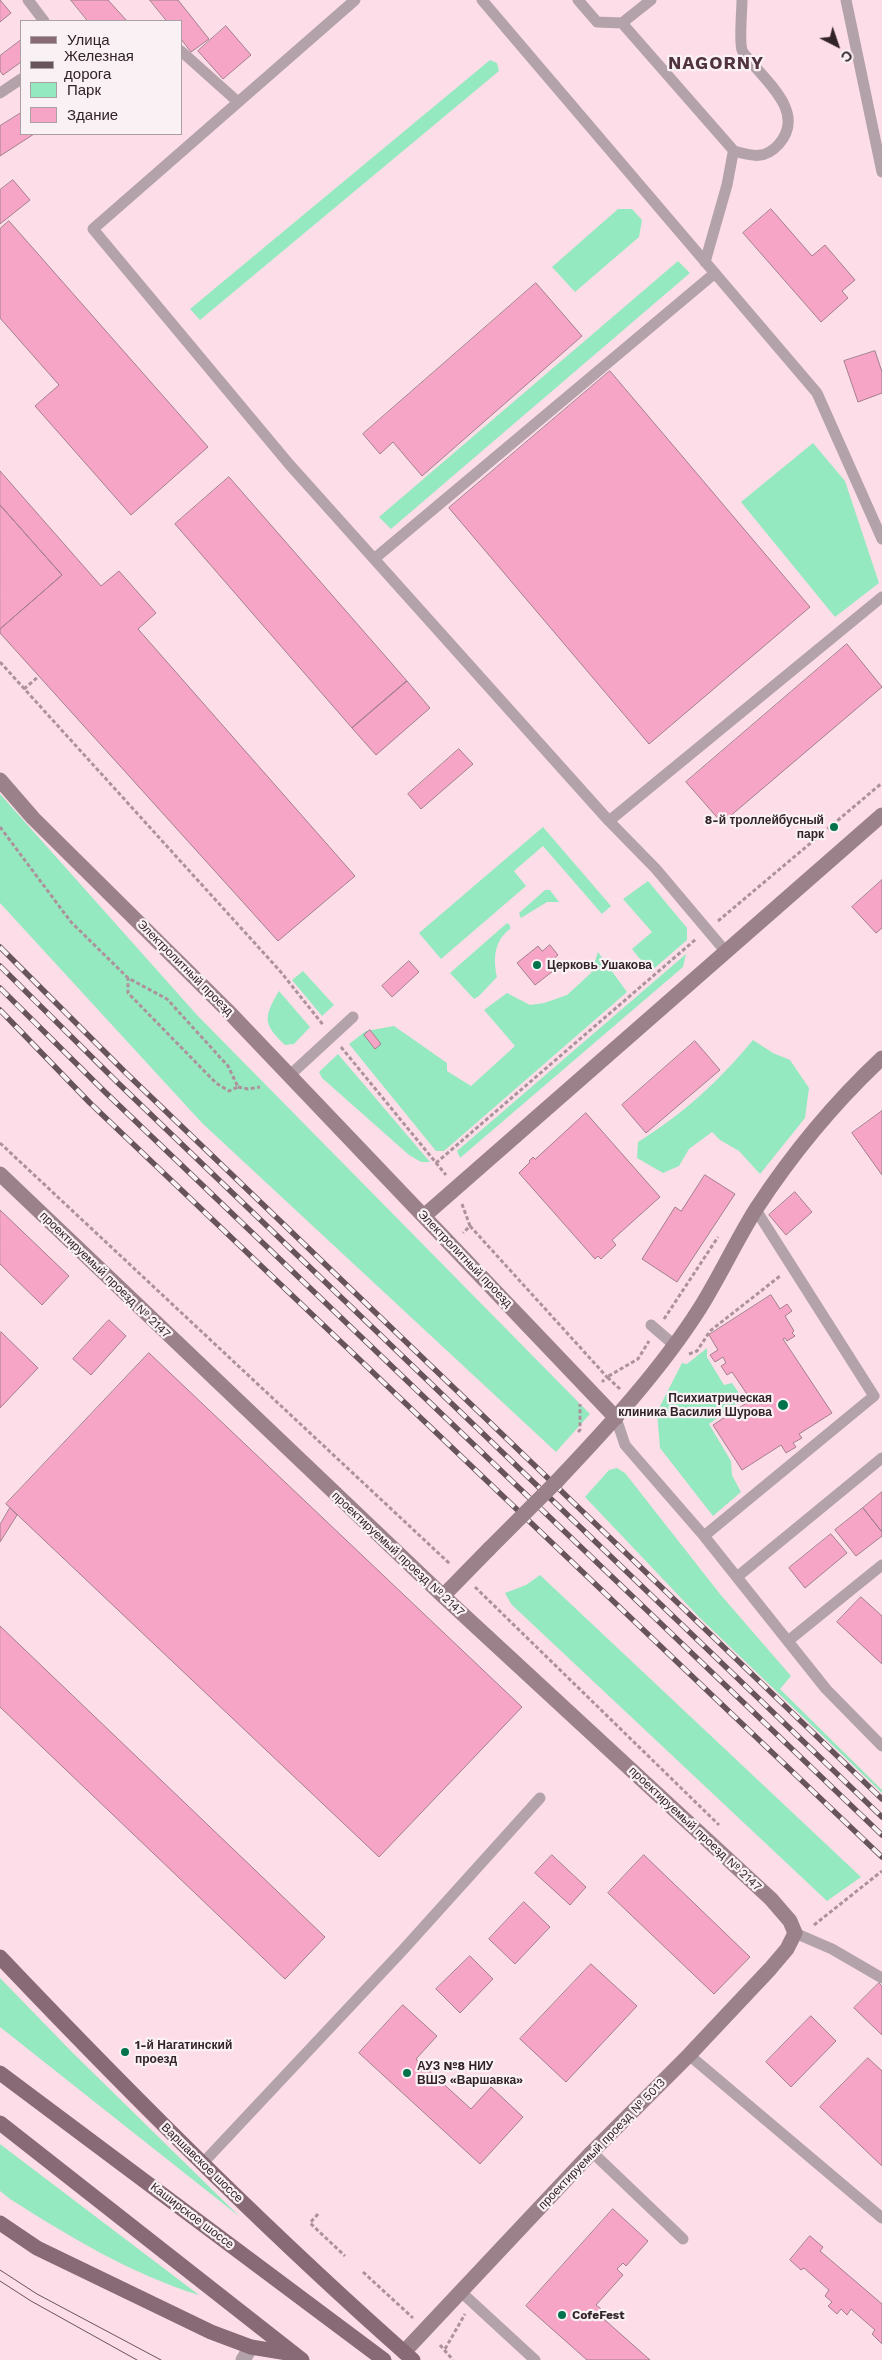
<!DOCTYPE html>
<html>
<head>
<meta charset="utf-8">
<style>
  body { margin:0 }
  #map { position:relative; width:882px; height:2360px; overflow:hidden; background:#fddde8; font-family:"Work Sans",sans-serif }
  canvas { display:block }
  .legend { position:absolute; left:20px; top:20px; width:162px; height:115px; box-sizing:border-box; background:#faf1f4; border:1px solid #aa9fa3; margin:0; padding:6px 9px; list-style:none; font-size:15px; color:#322329 }
  .legend li { display:flex; align-items:center; gap:10px; height:25px }
  .legend b { width:25px; border:1px solid #aa9fa3 }
  .north { position:absolute; left:812px; top:20px; width:50px; height:50px; -webkit-text-stroke:4px #faf1f4; paint-order:stroke; rotate:139deg; font-size:14px; font-weight:700; line-height:20px; text-align:center; color:#322329 }
  .north::after { content:''; display:block; margin:auto; width:18px; height:22px; background:#322329; clip-path:polygon(50% 0,100% 100%,50% 72%,0 100%) }
</style>
</head>
<body>
<div id="map">
<canvas width="882" height="2360"></canvas>
<ul class="legend">
<li><b style="height:6px;background:#876a75"></b>Улица</li>
<li><b style="height:6px;background:#67545b"></b>Железная дорога</li>
<li><b style="height:14px;background:#95e9c0"></b>Парк</li>
<li><b style="height:14px;background:#f6a5c6"></b>Здание</li>
</ul>
<div class="north">С</div>
</div>
<script>
const c = document.querySelector('canvas').getContext('2d');
c.lineJoin = 'round';
function paint(path, color) { c.fillStyle = color; c.fill(path, 'evenodd'); }
function trace(path, color, width, dash) { c.strokeStyle = color; c.lineWidth = width; c.lineCap = dash ? 'butt' : 'round'; c.setLineDash(dash || []); c.stroke(path); }
function write(font, color, halo, rows, align = 'center') {
  c.font = font + ' "Work Sans",sans-serif'; c.lineWidth = 4.5; c.setLineDash([]); c.textBaseline = 'middle'; c.strokeStyle = halo; c.fillStyle = color; for (const [text, x, y, turn = 0] of rows) {
    c.save(); c.translate(x, y); c.rotate((+turn || 0) * Math.PI / 180); c.textAlign = isNaN(turn) ? turn : align; if (halo) c.strokeText(text, 0, 0); c.fillText(text, 0, 0); c.restore();
  }
}
paint(new Path2D(`
  M490 60 497 63 499 71 200 320 190 309Z
  M618 209H632L642 220 639 237 575 292 552 267Z
  M678 261 690 273 391 529 379 517Z
  M813 443 845 481 879 583 835 617 741 502Z
  M0 794 197 1015 590 1414 556 1452 202 1123 0 903Z
  M543 827 611 906 602 914 543 846 514 871 526 886 441 959 419 933Z
  M648 881 687 928V940L650 972 632 949 652 932 623 899Z
  M545 890H550L559 902H547L521 918 519 913Z
  M507 923 510 925V929C494 941 493 959 497 977L479 996 474 999 450 973Z
  M598 952 627 992 444 1151H436L349 1044 366 1031 394 1026 447 1063V1071L471 1086 515 1046 484 1010 507 993 530 1005 544 1003 567 995 591 973Z
  M686 954 683 967 460 1158 457 1151Z
  M303 971 334 1005 322 1016 292 980Z
  M279 991 310 1027 294 1044 285 1045C263 1024 263 1018 279 991Z
  M753 1040 773 1053 790 1060 809 1088 805 1118 760 1174 739 1151 720 1140 712 1132 689 1149 679 1166 663 1173 637 1158 638 1142C683 1114 719 1081 753 1040Z
  M338 1054 430 1162H421L409 1155 322 1078 319 1072Z
  M707 1348V1357L724 1385 732 1383 743 1399 709 1424 731 1461 732 1475 741 1492 713 1516 660 1448 657 1412 682 1363 687 1364Z
  M617 1468 625 1473 720 1594 791 1676 780 1689 882 1790V1793L699 1617 585 1497 609 1470Z
  M540 1575 861 1877 827 1901 511 1604 505 1593 526 1585Z
  M0 1978 72 2052 240 2217 0 2027Z
  M0 2144 199 2295C131 2274 70 2237 10 2199L0 2191Z`), '#95e9c0');
const building = new Path2D(`
  M0 0 11 13 0 22Z
  M71 0H108L127 21H88Z
  M150 0H178L209 39 191 52 181 39V21H167Z
  M226 26 251 55 223 79 198 51Z
  M21 40V62L3 75 0 71V56Z
  M21 113V134H34L0 156V126Z
  M13 180 30 200 0 224V190Z
  M771 209 812 256 825 245 855 280 842 291 848 298 821 322 743 233Z
  M9 221 208 447 131 515 35 406 59 385 0 318V229Z
  M536 283 582 336 422 476 393 442 380 454 363 434Z
  M875 351 882 372V393L858 402 844 361Z
  M610 371 810 607 649 744 449 508Z
  M0 471 101 586 119 571 156 613 138 629 355 876 278 941 0 633V629L62 575 0 505Z
  M229 477 407 681 352 728 175 524Z
  M0 505 62 575 0 629Z
  M847 644 882 687 722 823 686 782Z
  M407 681 430 708 376 755 352 728Z
  M459 749 473 764 421 809 408 794Z
  M882 880V928L876 933 852 907Z
  M550 945 558 955 551 961 557 968 535 985 517 963 538 946 542 951Z
  M409 961 419 972 392 997 382 986Z
  M370 1030 381 1044 375 1049 364 1035Z
  M695 1041 720 1070 646 1133 622 1105Z
  M882 1111V1175L852 1133Z
  M586 1113 660 1197 612 1240 616 1245 601 1259 598 1256 595 1259 519 1173 530 1162 529 1161 533 1157 535 1159Z
  M705 1175 735 1194 677 1282 642 1259 675 1207 681 1211Z
  M795 1192 812 1212 786 1235 769 1215Z
  M0 1210 69 1276 42 1305 0 1264Z
  M771 1295 780 1309 787 1304 792 1311 785 1316 794 1331 792 1333 795 1336 787 1341 785 1338 783 1339 832 1413 799 1434 802 1438 793 1443 796 1447 786 1453 781 1445 742 1470 713 1425 751 1400 732 1372 727 1375 721 1366 726 1363 723 1357 715 1362 710 1355 718 1350 709 1335Z
  M109 1320 126 1336 91 1375 73 1359Z
  M1 1332 38 1368 0 1408V1333Z
  M149 1353 522 1707 379 1857 6 1504Z
  M882 1492V1532L863 1508Z
  M10 1508 17 1515 0 1542V1525Z
  M863 1508 882 1532V1536L856 1556 835 1530Z
  M831 1534 847 1553 805 1588 789 1568Z
  M861 1597 882 1616V1664L837 1622Z
  M0 1626 325 1937 285 1979 0 1707Z
  M552 1855 586 1887 570 1905 535 1873Z
  M644 1855 750 1957 714 1994 608 1893Z
  M524 1902 550 1927 515 1964 489 1939Z
  M470 1956 493 1979 460 2013 436 1989Z
  M591 1964 637 2006 566 2082 520 2039Z
  M879 1983 882 1986V2035L854 2008Z
  M403 2005 437 2036 416 2059 471 2109 491 2087 523 2117 480 2164 359 2053Z
  M811 2016 836 2041 791 2087 766 2062Z
  M868 2058 882 2071V2166L820 2107Z
  M613 2209 648 2241 626 2266 623 2263 617 2269 623 2275 596 2305 601 2309 597 2313 650 2360H587L526 2306Z
  M810 2236 823 2247 820 2251 882 2304V2344L872 2334 875 2330 851 2309 847 2315 841 2309 837 2314 828 2306 832 2302 825 2296 829 2290 804 2268 801 2270 790 2260Z`);
paint(building, '#f6a5c6');
trace(building, '#a27f8c', 1);
trace(new Path2D(`
  M0 662 280 971 324 1026
  M24 689 39 676
  M0 827 71 922 128 978 167 999 228 1066 238 1087 229 1091 216 1083 128 993V978
  M718 921 882 783
  M341 1047 446 1175
  M238 1087 248 1089 260 1087
  M0 1143 450 1564
  M436 1163 696 939
  M462 1204 470 1226 463 1233
  M470 1226 607 1377 602 1382
  M664 1319 718 1237
  M689 1354 697 1351 710 1331 780 1276
  M620 1389 607 1377 638 1359 649 1341
  M578 1432 580 1430V1404
  M475 1587 719 1825
  M814 1925 882 1871
  M318 2214 310 2223 345 2256
  M363 2272 413 2318
  M440 2345 453 2360
  M445 2349 465 2314`), '#ac929b', 3, [4, 2.5]);
trace(new Path2D(`
  M28 0 44 21
  M355 0 93 229 289 464 609 821 656 869 726 952
  M482 0 817 393 882 539
  M578 0 597 22 622 23
  M651 0 622 23 734 151C752 156 765 160 779 144 805 114 770 85 751 62 749 59 743 54 742 50 739 41 742 11 742 0
  M846 0 882 172
  M181 51 238 102
  M0 93 21 79
  M705 262 727 185 733 153
  M374 559 715 273
  M609 821 882 597
  M290 1075 353 1017
  M651 1325 673 1344
  M616 1418 625 1445 704 1536 826 1689 882 1746
  M704 1536 874 1396 756 1210
  M737 1577 882 1458
  M788 1641 882 1565
  M795 1933 832 1949 882 1978
  M689 2055 882 2218
  M592 2152 683 2239
  M202 2164 402 1951 540 1798
  M460 2291 535 2360`), '#b3a2a9', 11);
trace(new Path2D(`
  M243 2360 251 2347`), '#b3a2a9', 15);
trace(new Path2D(`
  M0 780 33 818 228 1011 616 1418
  M0 1174 443 1596 771 1899 790 1921 795 1933 787 1949 770 1969 689 2055 592 2152 404 2352
  M424 1216 882 815
  M557 1481C608 1427 660 1371 700 1308 720 1276 736 1241 756 1209 792 1154 834 1103 882 1058
  M443 1596 489 1549`), '#9a818a', 15);
trace(new Path2D(`
  M0 1957C132 2096 269 2233 413 2360
  M0 2073 384 2360
  M0 2123 302 2360
  M0 2223 37 2248 211 2332 251 2347 293 2354`), '#876a75', 15);
trace(new Path2D(`
  M0 2270 37 2294 161 2360
  M0 2281 31 2301 137 2360`), '#67545b', 1);
const rail = new Path2D(`
  M0 947 126 1073 882 1799
  M0 966 117 1082 882 1817
  M0 988 105 1092 882 1835
  M0 1010 90 1103 882 1857`);
trace(rail, '#67545b', 5.5);
trace(rail, '#faf1f4', 4, [11]);
trace(new Path2D(`
  M489 1549 557 1481`), '#9a818a', 15);
for (const [x, y, r, color] of [
  [834,827,5,"#00734d"],
  [537,965,5,"#00734d"],
  [783,1405,6,"#00734d"],
  [125,2052,5,"#00734d"],
  [407,2073,5,"#00734d"],
  [562,2315,5,"#00734d"]
]) { const dot = new Path2D(); dot.arc(x, y, r, 0, 2 * Math.PI); c.fillStyle = color; c.fill(dot); trace(dot, '#faf1f4', 2); }
write('bold 12px', '#322329', '#faf1f4', [
  ["8-й троллейбусный",824,820,"right"],
  ["парк",824,834,"right"],
  ["Церковь Ушакова",547,965],
  ["Психиатрическая",772,1398,"right"],
  ["клиника Василия Шурова",772,1412,"right"],
  ["1-й Нагатинский",135,2045],
  ["проезд",135,2059],
  ["АУЗ №8 НИУ",417,2066],
  ["ВШЭ «Варшавка»",417,2080],
  ["CofeFest",572,2315]
], 'left');
write('12px', '#322329', '#faf1f4', [
  ["Электролитный проезд",185,968,45],
  ["Электролитный проезд",465,1259,46],
  ["проектируемый проезд № 2147",105,1275,44],
  ["проектируемый проезд № 2147",398,1554,43],
  ["проектируемый проезд № 2147",695,1829,43],
  ["проектируемый проезд № 5013",602,2144,-46],
  ["Варшавское шоссе",202,2163,44],
  ["Каширское шоссе",192,2216,37]
]);
c.letterSpacing = '1px';
write('bold 18px', '#51333f', '#faf1f4', [
  ["NAGORNY",716,64]
]);
c.letterSpacing = '0px';
</script>
</body>
</html>
